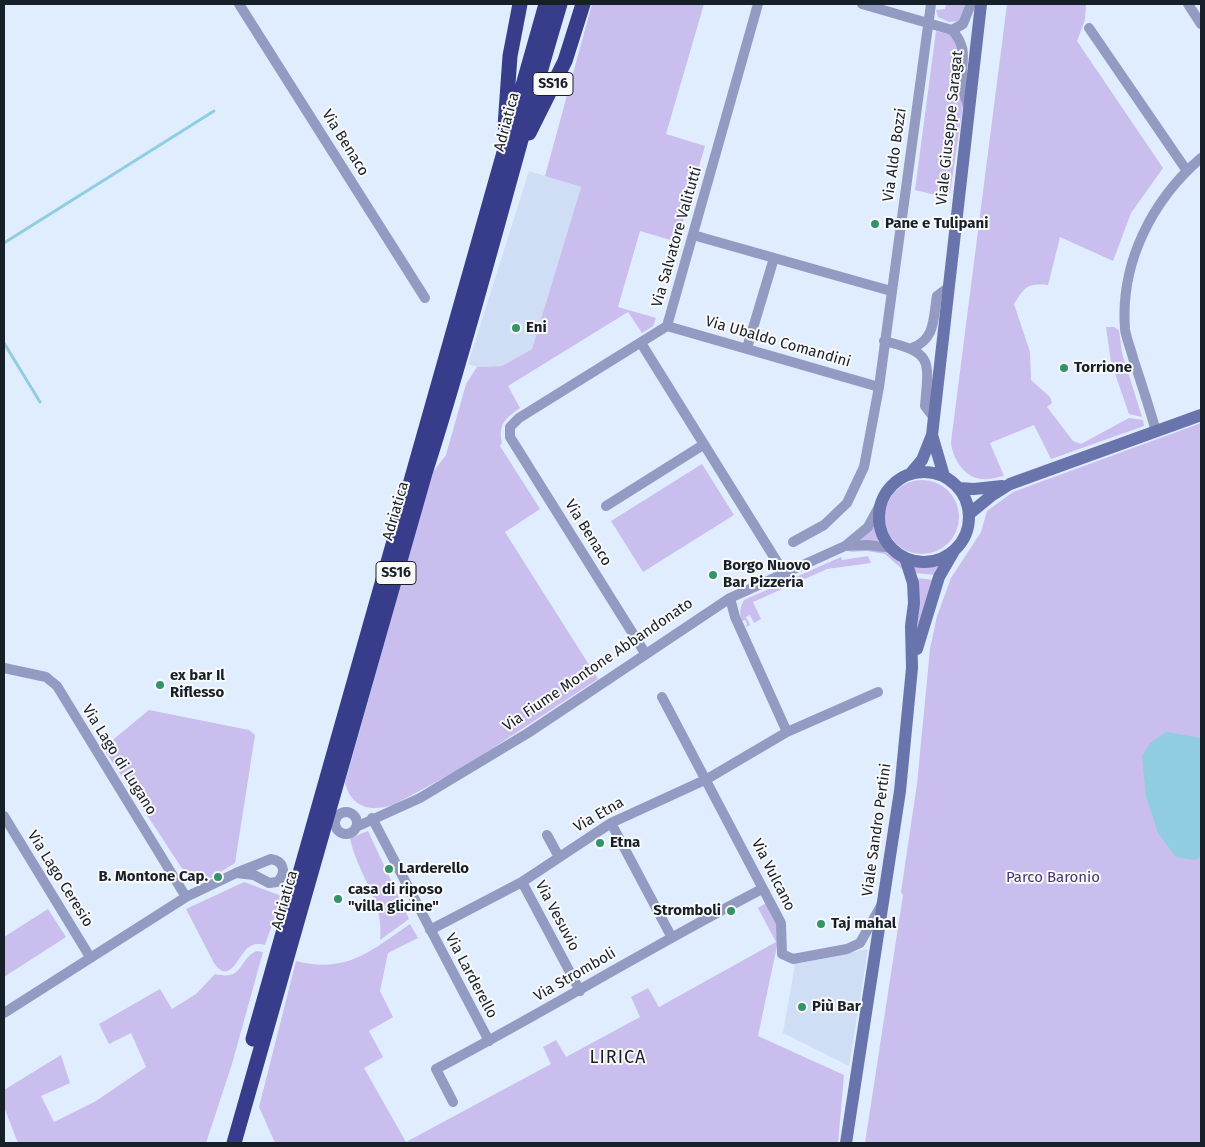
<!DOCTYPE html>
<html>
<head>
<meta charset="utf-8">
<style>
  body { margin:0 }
  #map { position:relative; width:1205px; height:1147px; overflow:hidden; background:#e0edff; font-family:"Fira Sans",sans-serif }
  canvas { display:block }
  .frame { position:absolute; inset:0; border:5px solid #171f29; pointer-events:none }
</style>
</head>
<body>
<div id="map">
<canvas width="1205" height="1147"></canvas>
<div class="frame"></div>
</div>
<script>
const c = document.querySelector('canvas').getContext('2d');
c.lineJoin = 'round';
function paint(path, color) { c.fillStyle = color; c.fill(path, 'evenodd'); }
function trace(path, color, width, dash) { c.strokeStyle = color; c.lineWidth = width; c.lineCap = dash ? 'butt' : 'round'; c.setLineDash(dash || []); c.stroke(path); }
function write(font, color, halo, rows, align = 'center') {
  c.font = font + ' "Fira Sans",sans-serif'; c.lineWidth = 4; c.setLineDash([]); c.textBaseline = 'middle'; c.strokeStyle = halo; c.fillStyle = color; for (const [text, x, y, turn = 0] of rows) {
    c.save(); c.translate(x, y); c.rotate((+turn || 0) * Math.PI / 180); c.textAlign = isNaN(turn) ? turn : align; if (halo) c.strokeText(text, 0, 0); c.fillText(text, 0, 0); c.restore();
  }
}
paint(new Path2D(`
  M529 171 581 187 532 349 502 366 477 367 468 364Z
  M868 949 849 1066 783 1033 795 964Z`), '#cfdef4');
paint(new Path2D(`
  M592 4H704L666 134 705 146 677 242 640 231 618 307 656 318 653 326 642 333 628 312 508 386 520 408C505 418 498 425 502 443L500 446 540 509 505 532 598 679 464 767 393 805C370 812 352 808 345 783L432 473 446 455 466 384 477 367 502 366 532 349 581 187 545 176Z
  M946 4H967L960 21 949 22 938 17 936 10 945 9Z
  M1007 4H1086L1085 20 1077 41 1163 168 1131 213 1113 261 1060 237 1048 285C1027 283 1025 287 1014 304L1030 352 1031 380 1050 397 1052 403 1047 407 1073 441 1081 444 1129 418 1143 420 1144 426 1051 459 1034 425 990 443 1004 476C997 477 990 480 983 479 965 479 952 458 951 442Z
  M936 31 952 35 959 47 957 91 963 105 950 193 940 196 915 190Z
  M1106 327H1114L1119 330 1122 353 1142 417 1129 414 1111 362Z
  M1201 423V1143H865L903 895 901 892 917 784 930 649 937 616 951 578 981 532 987 511 1013 492Z
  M702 464 734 515 643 572 611 521Z
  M885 517a37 37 0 1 1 74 0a37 37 0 1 1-74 0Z
  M874 527 879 541H858Z
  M863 549C878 551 898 551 902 569L885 554 867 551 847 552Z
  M868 556 871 563 827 569 753 602 761 619 754 623 750 615 746 617 750 625 745 627 747 624 745 620 742 621C739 613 740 608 744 600L841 557 842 560Z
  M944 562 937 575 914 573 912 565 922 567Z
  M916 578 935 580 916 634Z
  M149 710 249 730 255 735 235 863 206 881 185 873 103 748Z
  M368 831 409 919 380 940C385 902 357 874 350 838Z
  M244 882 279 895 281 899 265 945C259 944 255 943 249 947 239 953 230 987 214 963L186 909Z
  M766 903 777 926V946L758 1036 844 1075 838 1143H275L259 1107 296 961C346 974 371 951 410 924L418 938 388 953 380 991 393 1017 369 1031 383 1057 364 1068 406 1142 551 1064 543 1047 556 1040 566 1057 640 1017 631 997 648 988 659 1007 776 942 758 908Z
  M48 909 66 937 4 977V937Z
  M256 951 263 952 232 1064 206 1143H18L4 1107V1090L61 1055 70 1083 41 1096 54 1122 96 1101 146 1067 131 1033 109 1044 99 1024 160 989 172 1009 196 994 215 974C244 981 237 961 256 951Z`), '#c9beed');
paint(new Path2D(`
  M1166 732 1201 738V856L1195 860 1176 857 1158 833 1146 796 1142 756 1150 743Z`), '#90cde0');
trace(new Path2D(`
  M4 243 214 111
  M4 343 40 402`), '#90cde0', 3);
trace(new Path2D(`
  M239 4 425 298
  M862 4 952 30C970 50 960 62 962 86 962 92 966 99 968 105
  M1188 4 1201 24
  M1089 28 1187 171
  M952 30 963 24 971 4
  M693 235 891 291
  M667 326 879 387
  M884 341C933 353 929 359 925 406L934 418
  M641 343 784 573
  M747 348 774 258
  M912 348C936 339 933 318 937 296L949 287
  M1156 431C1149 407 1141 382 1133 358 1131 349 1126 338 1125 329 1120 263 1152 200 1201 158
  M606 506 703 445
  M793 542 824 525 847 503 864 467 879 387 931 4
  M845 546 868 545 891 548
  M730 598 735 617 787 732
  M645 653 510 437V427L519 418 667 326 758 4
  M4 668 46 677 57 686 186 897
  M662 697 781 923 782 954 793 959 847 949 860 943 882 904
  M335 823a11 11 0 1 1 22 0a11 11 0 1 1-22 0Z
  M4 816 90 957
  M372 818 489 1041
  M611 823 671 936
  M356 827 420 798 528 733 730 598 845 546 868 527 880 505
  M547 835 559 857
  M271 859C284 861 287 873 277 882L269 883 254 875 236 873Z
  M522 882 580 991
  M430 930 522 882 611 823 707 779 787 732 878 692
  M4 1013 186 897 236 873
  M453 1102 436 1069C546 1011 652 946 762 889`), '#949bc2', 10);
trace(new Path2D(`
  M879 517a45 45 0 1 1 90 0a45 45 0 1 1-90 0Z
  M911 473 922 460 932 435
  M944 476 932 435 981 4
  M959 488 974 489 1002 486
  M969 514 991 496 1010 484 1201 415
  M917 649 939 577 954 551
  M846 1143 900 791 912 668 911 626 914 603 913 583 905 558`), '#6a74ac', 12);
trace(new Path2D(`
  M505 126 510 56 520 4
  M529 133 565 61 583 4
  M253 1039 546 4
  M234 1143 425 473C475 318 513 160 560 4`), '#383d8b', 15);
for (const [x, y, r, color] of [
  [875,224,5,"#35936b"],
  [516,328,5,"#35936b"],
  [1064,368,5,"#35936b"],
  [713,575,5,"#35936b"],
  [160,685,5,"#35936b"],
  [600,843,5,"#35936b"],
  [389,869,5,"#35936b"],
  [218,877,5,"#35936b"],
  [338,899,5,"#35936b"],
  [731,911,5,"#35936b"],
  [821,924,5,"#35936b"],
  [802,1007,5,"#35936b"]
]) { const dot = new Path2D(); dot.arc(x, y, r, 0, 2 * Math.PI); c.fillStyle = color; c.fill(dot); trace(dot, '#f9f9f9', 2); }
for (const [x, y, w] of [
  [553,84,40],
  [396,573,40]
]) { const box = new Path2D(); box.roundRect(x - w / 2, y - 11.5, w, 23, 4); c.fillStyle = '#f9f9f9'; c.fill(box); trace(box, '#171f29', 1); }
write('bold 14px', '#171f29', null, [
  ["SS16",553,84],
  ["SS16",396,573]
]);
write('15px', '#171f29', '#f9f9f9', [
  ["Adriatica",507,122,-75],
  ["Viale Giuseppe Saragat",950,128,-84],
  ["Via Benaco",345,143,58],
  ["Via Aldo Bozzi",895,155,-82],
  ["Via Salvatore Valitutti",677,237,-74],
  ["Via Ubaldo Comandini",778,342,16],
  ["Adriatica",396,511,-74],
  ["Via Benaco",588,533,58],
  ["Via Fiume Montone Abbandonato",598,665,-34],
  ["Via Lago di Lugano",119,760,58],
  ["Via Etna",599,815,-30],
  ["Viale Sandro Pertini",877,830,-82],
  ["Via Vulcano",773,875,63],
  ["Via Lago Ceresio",60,879,58],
  ["Adriatica",285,900,-74],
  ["Via Vesuvio",557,916,62],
  ["Via Stromboli",575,975,-30],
  ["Via Larderello",471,976,62]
]);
write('bold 15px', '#171f29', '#f9f9f9', [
  ["Pane e Tulipani",885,224],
  ["Eni",526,328],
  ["Torrione",1074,368],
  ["Borgo Nuovo",723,566],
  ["Bar Pizzeria",723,583],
  ["ex bar Il",170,676],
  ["Riflesso",170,693],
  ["Etna",610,843],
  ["Larderello",399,869],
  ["B. Montone Cap.",208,877,"right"],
  ["casa di riposo",348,890],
  ["\"villa glicine\"",348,907],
  ["Stromboli",721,911,"right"],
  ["Taj mahal",831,924],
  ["Più Bar",812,1007]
], 'left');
write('15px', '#473570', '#f9f9f9', [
  ["Parco Baronio",1053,878]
]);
c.letterSpacing = '1px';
write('18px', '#171f29', '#f9f9f9', [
  ["LIRICA",618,1058]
]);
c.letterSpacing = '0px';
</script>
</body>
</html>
